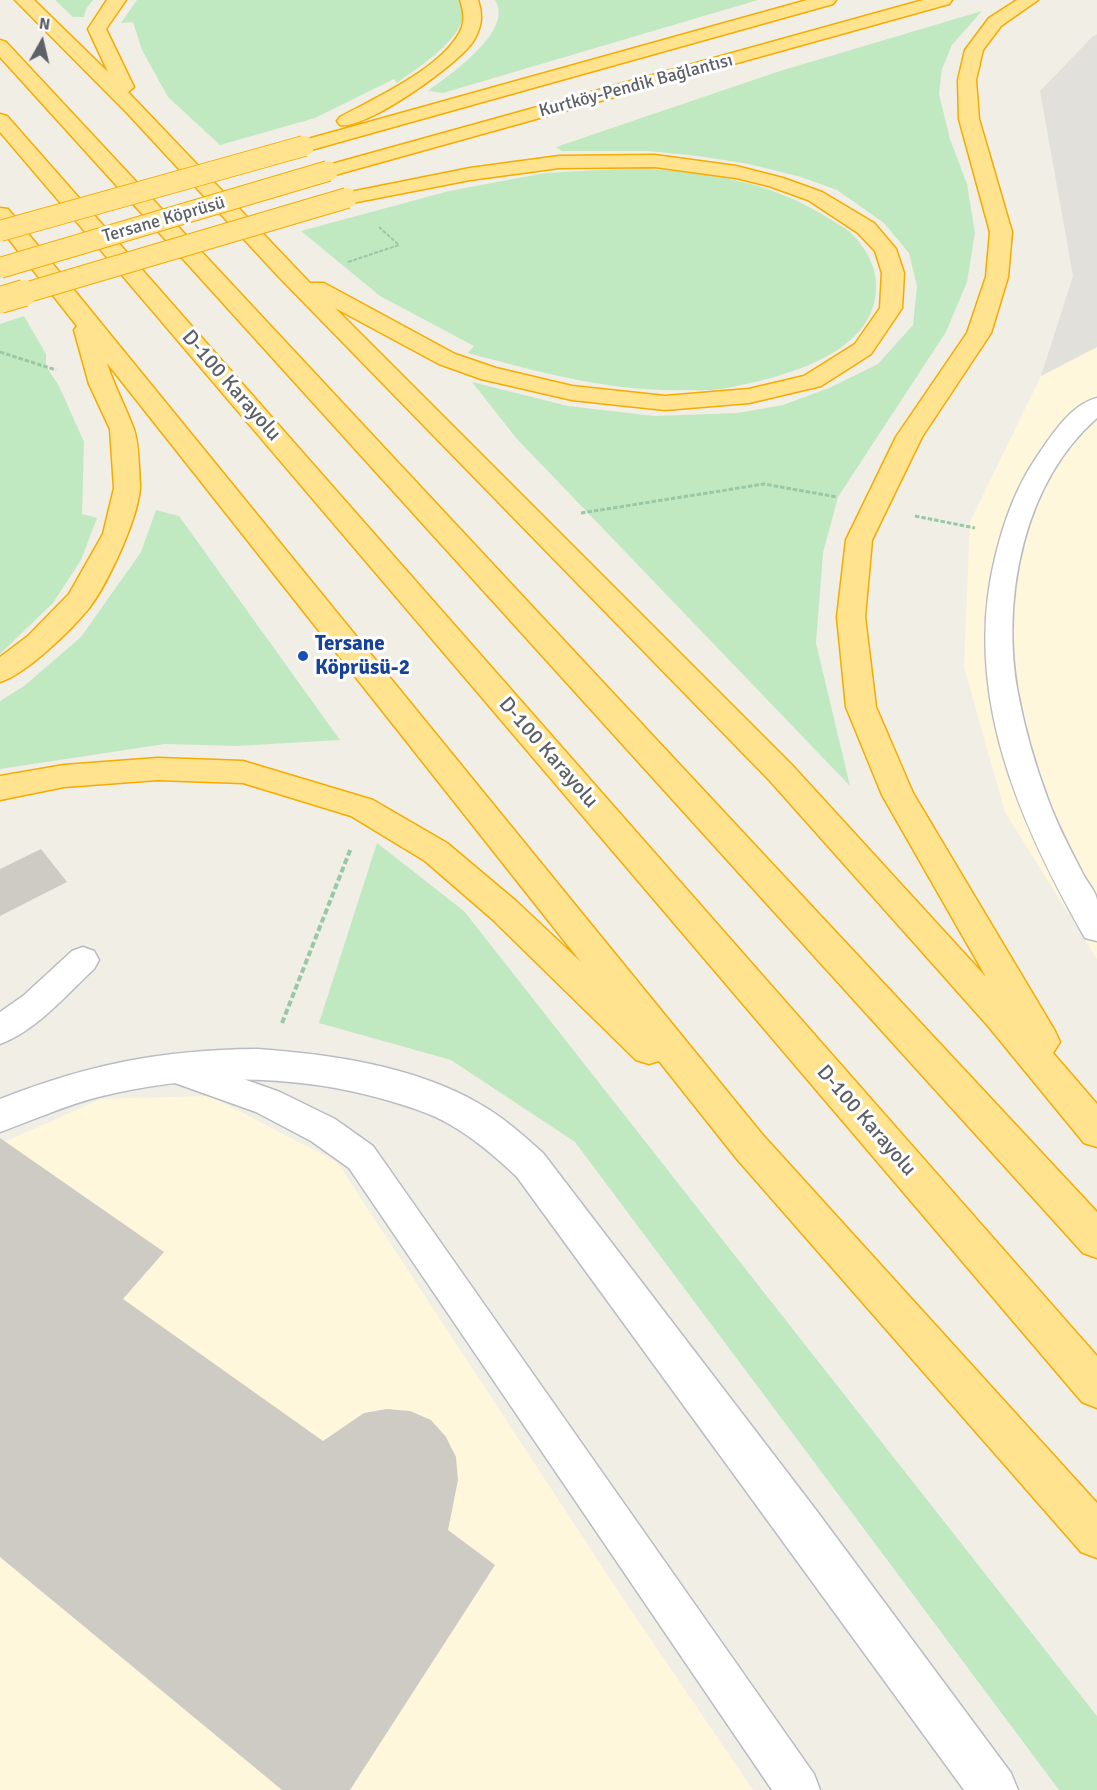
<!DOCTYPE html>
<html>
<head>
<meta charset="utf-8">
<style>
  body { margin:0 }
  #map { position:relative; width:1097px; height:1790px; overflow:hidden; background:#f1eee6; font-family:Signika,sans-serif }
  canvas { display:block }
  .north { position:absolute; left:12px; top:12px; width:60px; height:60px; -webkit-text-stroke:4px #fff; paint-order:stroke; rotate:8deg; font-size:16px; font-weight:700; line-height:24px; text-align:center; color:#5d6167 }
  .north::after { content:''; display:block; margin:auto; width:21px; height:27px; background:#5d6167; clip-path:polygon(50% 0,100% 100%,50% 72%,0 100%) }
</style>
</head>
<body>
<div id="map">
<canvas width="1097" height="1790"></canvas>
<div class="north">N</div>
</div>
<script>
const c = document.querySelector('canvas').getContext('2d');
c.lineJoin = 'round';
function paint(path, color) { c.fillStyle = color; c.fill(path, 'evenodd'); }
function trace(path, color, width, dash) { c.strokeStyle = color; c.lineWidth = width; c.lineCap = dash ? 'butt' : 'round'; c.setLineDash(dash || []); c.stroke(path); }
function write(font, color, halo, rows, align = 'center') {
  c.font = font + ' Signika,sans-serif'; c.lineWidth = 6; c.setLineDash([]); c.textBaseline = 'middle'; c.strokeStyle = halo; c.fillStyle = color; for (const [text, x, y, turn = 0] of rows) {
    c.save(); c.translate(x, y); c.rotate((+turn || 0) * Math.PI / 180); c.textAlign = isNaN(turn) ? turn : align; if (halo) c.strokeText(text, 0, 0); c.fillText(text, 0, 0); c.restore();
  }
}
paint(new Path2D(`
  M1097 347V959L1005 812 964 667 970 522 1041 376Z
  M210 1096 337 1162 622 1597 753 1790H0V1144L101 1099Z`), '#fff7dc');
paint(new Path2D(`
  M1097 34V347L1041 376 1073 276 1040 91 1092 37Z`), '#e1e0da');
paint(new Path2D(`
  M55 0H93L86 9 84 17H73Z
  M137 0H459C480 30 417 68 397 83L394 79 315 118 220 145 168 97 142 50 133 22 121 23Z
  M495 0H758L443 93 428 91C448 76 515 31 495 0Z
  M982 11 952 45 942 69 939 94 950 139 967 184 975 233 967 282 946 332 838 497 823 553 816 643 850 786 517 439 472 382 568 406 654 416 737 413 783 405 829 388 878 364 913 325 917 286 909 253 884 223 837 190 801 177 749 164 698 156 648 151H562L556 147 780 71Z
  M638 168C704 172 772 181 828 218 836 223 845 227 851 233 866 248 877 267 876 289 874 357 775 379 722 389 710 391 697 390 685 390 611 392 539 372 468 353L474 346 380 296 301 231 449 191 545 173Z
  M24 316 46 354V366L59 386 84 442 82 514 97 518 81 560 53 603 0 654V324Z
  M156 510 179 516 340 740 237 746 165 744 0 769V701L24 686 81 637 141 552Z
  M377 843 464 911 1097 1716V1790H1059L575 1142 451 1060 319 1023Z`), '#c1e9c1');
paint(new Path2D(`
  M41 849 67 882 0 916V869Z
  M0 1138 164 1252 123 1299 323 1441 364 1413 387 1409 410 1411 431 1420 446 1437 456 1457 458 1480 448 1530 495 1565 350 1790H282L0 1557Z`), '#cecbc5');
const lane = new Path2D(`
  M83 947 94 951 99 960 94 969C66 995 36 1031 0 1044V1012L23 996 72 951Z
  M173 1054 280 1092 335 1119 373 1146 814 1774 820 1790H772L349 1168 311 1141 256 1112 161 1078 157 1068 161 1058Z`);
const secondary = new Path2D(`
  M1097 398V418C1024 482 1002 595 1017 688 1024 727 1035 765 1049 802 1058 826 1070 849 1082 872 1086 881 1096 891 1097 900 1097 913 1097 928 1097 941L1085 938C1019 822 962 693 995 558 1003 524 1015 490 1034 461 1049 439 1070 404 1097 398Z
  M257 1049C329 1054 414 1066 478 1103 502 1116 523 1135 543 1153L816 1510 1011 1773 1018 1790H964L517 1177C496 1157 474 1138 449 1124 430 1113 410 1107 390 1101 296 1073 193 1073 98 1097 64 1106 33 1120 0 1132V1099C90 1064 161 1050 257 1049Z`);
const highway = new Path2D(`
  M15 0H34L108 72 88 29 107 0H126L106 29 134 87 128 92 310 283H324L455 354 496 368 572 386 665 396 749 389 804 376 855 344 880 308 882 273 875 251 858 233 808 200 769 186 736 178 655 167 559 168 470 180 347 204 340 202 337 198 340 194 470 168 559 156 655 155 736 166 783 178 822 192 874 223 896 249 904 273 902 308 871 354 821 386 749 403 665 410 572 400 481 379 439 364 335 308 792 765 986 977 882 795 846 707 837 617 846 540 896 437 967 333 986 277 990 232 959 119 958 80 965 50 989 18 1017 0H1038L1001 26 983 50 976 80 979 119 1012 232 1008 277 991 333 922 437 872 540 865 617 876 707 913 793 1055 1031 1060 1042 1053 1053 1097 1104V1147L1084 1143 988 1026 770 781 277 275 128 114Z
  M460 0H478C483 15 482 26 474 40 461 63 364 131 340 125L337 121 340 117C375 98 447 66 462 27 465 18 463 9 460 0Z
  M807 0H836L833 4 311 150H297L294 146 297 142Z
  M923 0H952L949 4 335 175 328 177 321 175 318 171 321 167Z
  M0 40 6 42 1097 1212V1258L1083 1253 0 57Z
  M0 114 7 116 1097 1356V1408L1082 1402 0 132Z
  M0 208 8 209 762 1134 1097 1503V1558L1081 1552 736 1158 659 1061 649 1064 636 1060 492 919 425 861 351 816 243 783 158 780 64 787 0 800V776L64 765 158 758 243 761 373 800 447 843 516 901 581 962 107 363C114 386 125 405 133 427 139 440 139 470 140 485 140 515 108 583 90 607 72 629 27 674 0 682V657L28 636 69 594 103 534 114 488 110 429 89 384 74 330 77 326 0 228Z`);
trace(lane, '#b8bbc0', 3);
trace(secondary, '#b9bcc2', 3);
trace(highway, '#f6ab00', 3);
trace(new Path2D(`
  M348 262 399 245 379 227`), '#98c8a6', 2, [4, 1.5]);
trace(new Path2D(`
  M0 352 56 370
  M581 513 764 484 837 497
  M915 516 975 528`), '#98c8a6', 3, [4.5, 2]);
trace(new Path2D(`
  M282 1023 351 848`), '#98c8a6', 4, [6, 3]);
paint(lane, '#fff');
paint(secondary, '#fff');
paint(highway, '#ffe38e');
const highwayBridgeFar1 = new Path2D(`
  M0 231 304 146
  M0 268 328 171
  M18 295 347 198`);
const highwayBridge = new Path2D(`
  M0 300 24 293`);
trace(highwayBridgeFar1, '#f6ab00', 22, []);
trace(highwayBridge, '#f6ab00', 28, []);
trace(highwayBridgeFar1, '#ffe38e', 20);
trace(highwayBridge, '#ffe38e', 26);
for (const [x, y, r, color] of [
  [303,656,6,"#1a4fb4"]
]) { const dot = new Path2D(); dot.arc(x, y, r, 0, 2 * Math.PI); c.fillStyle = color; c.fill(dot); trace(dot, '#fff', 2); }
write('18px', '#5d6167', '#fff', [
  ["Kurtköy-Pendik Bağlantısı",636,86,-15],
  ["Tersane Köprüsü",164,220,-16]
]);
write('21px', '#5d6167', '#fff', [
  ["D-100 Karayolu",231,386,49],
  ["D-100 Karayolu",548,753,49],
  ["D-100 Karayolu",866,1121,49]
]);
write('bold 21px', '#164399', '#fff', [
  ["Tersane",315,644],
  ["Köprüsü-2",315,668]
], 'left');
</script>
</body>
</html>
